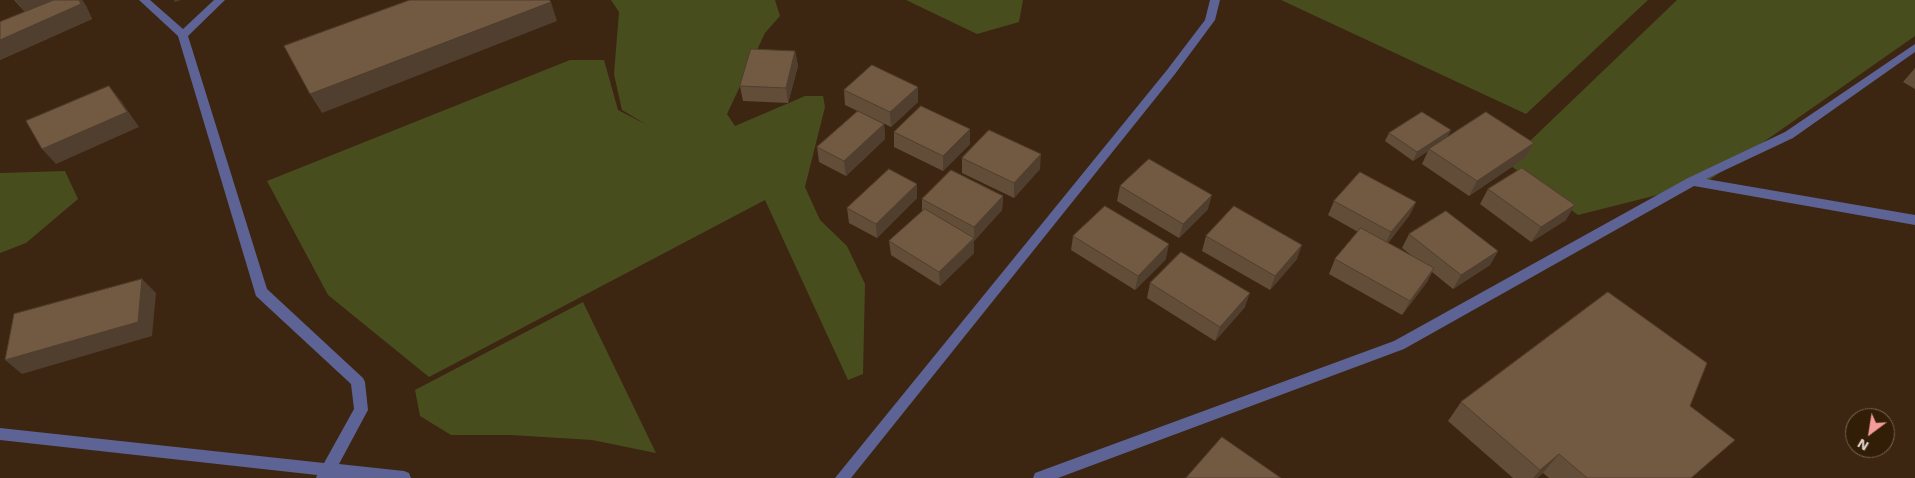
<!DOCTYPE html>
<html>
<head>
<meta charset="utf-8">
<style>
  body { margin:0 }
  #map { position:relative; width:1915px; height:478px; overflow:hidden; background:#3c2611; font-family:"Work Sans",sans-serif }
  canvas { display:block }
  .north { position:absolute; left:1845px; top:408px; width:50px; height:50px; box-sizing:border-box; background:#321d07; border:1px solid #776553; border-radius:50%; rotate:211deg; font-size:14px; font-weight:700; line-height:20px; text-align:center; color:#dfd0c4 }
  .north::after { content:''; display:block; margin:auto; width:18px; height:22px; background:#f59b9b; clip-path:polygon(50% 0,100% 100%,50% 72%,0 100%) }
</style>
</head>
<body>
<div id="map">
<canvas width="1915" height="478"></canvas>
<div class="north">N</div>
</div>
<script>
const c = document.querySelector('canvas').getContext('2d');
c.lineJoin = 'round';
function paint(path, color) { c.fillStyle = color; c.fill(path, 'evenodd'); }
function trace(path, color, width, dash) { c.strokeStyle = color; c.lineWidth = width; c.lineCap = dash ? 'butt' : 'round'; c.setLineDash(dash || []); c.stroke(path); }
paint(new Path2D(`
  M611 0H775L780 16 765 33 727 114 735 126 805 96H823L825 107 805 187 820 220 847 246 865 284 863 374 848 380 765 200 429 377 328 295 267 181 570 60H604L618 110 647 125 622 110 614 74 619 12Z
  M906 0H1023L1019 22 977 34Z
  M1281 0H1648L1526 114Z
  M1677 0H1915V36L1705 183 1578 215 1507 163Z
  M65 171 78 199 26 243 0 253V173Z
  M583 302 656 453 592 440 511 435H451L420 416 415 390Z`), '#484d1e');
paint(new Path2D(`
  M139 0H150L183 29 214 0H225L188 36 267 289 363 378 365 382 368 410 339 464 404 471 409 473 411 478H316L317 475 0 440V428L324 463 354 409 351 384 256 296 178 36Z
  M1210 0H1220L1215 20 1175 74 851 478H835L1167 70 1205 20Z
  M1915 44V52L1793 138 1706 179 1915 215V225L1694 186 1404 349 1058 478H1033L1035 473 1394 341 1688 178 1785 132Z`), '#5d6394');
paint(new Path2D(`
  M14 0H82L86 6 92 19 0 60V22L25 12Z
  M795 51 798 66 788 103 743 101 740 86Z
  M1915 68V89L1903 82Z
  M844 90 918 102 891 127 845 105Z
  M884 124 885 139 846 176 819 162 817 147Z
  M970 129V144L943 171 894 147V132Z
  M1451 130 1447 137 1534 143 1525 158 1469 196 1422 164 1428 151 1413 161 1385 141 1389 133Z
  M962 158 1040 169 1014 198 962 173Z
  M917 184V198L877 238 849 223 847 208Z
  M1120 186 1208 209 1179 238 1117 201Z
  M1488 189 1566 220 1531 242 1480 204Z
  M1003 196 1002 210 974 241V253L940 286 891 255 889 241 922 211V199Z
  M1334 201 1416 202 1409 216 1388 243 1411 255 1402 248 1409 234 1498 251 1490 265 1453 289 1432 272 1427 282 1402 315 1329 274 1335 259 1358 232 1328 215Z
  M1073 236 1166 259 1135 290 1071 250Z
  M1206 236 1297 259 1270 290 1202 251Z
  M1150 283 1245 307 1215 341 1147 298Z
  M1461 402 1690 406 1692 478H1549L1543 473 1537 478H1513L1448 421Z`), '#624d39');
paint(new Path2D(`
  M15 0H58L26 13Z
  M79 0H82L86 6 92 19 0 60V40Z
  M174 0H181L175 2Z
  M551 2 557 21 322 113 310 94Z
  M795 51 798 66 788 103 786 88Z
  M109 86 121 101 139 127 56 164 42 149Z
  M918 87V102L891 127 890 112Z
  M884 124 885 139 846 176 844 161Z
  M970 129V144L943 171V156Z
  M1451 130 1446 139 1429 149 1428 151 1413 161 1417 152Z
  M1534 143 1525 158 1469 196 1477 181Z
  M1041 154 1040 169 1014 198V183Z
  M917 184V198L877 238 876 224Z
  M1212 195 1208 209 1179 238 1183 224Z
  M1003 196 1002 210 974 241V253L940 286 939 272 974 239V227Z
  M1416 202 1409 216 1384 247 1391 232Z
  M1575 205 1566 220 1531 242 1541 227Z
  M1169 244 1166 259 1135 290 1138 276Z
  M1302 245 1297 259 1270 290 1275 276Z
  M1498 251 1490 265 1453 289 1461 275Z
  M1434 268 1427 282 1402 315 1410 301Z
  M142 279 156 293 152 336 22 374 5 360Z
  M1250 293 1245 307 1215 341 1220 327Z
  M1559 454 1543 473 1537 478H1533L1540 470Z`), '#503e2e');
const building = new Path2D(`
  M54 0H79L81 4 0 40V22Z
  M410 0H549L551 2 310 94 284 46Z
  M751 49 795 51 786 88 740 86Z
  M872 65 918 87 890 112 844 90Z
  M109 86 127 112 42 149 26 121Z
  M921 106 970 129 943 156 894 132Z
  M858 111 884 124 844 161 817 147Z
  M1422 112 1451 130 1417 152 1389 133Z
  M1486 112 1534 143 1477 181 1429 149Z
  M989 130 1041 154 1014 183 962 158Z
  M1149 159 1212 195 1183 224 1120 186Z
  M1522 168 1575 205 1541 227 1488 189Z
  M889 169 917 184 876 224 847 208Z
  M951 170 1003 196 974 227 922 199Z
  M1360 172 1416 202 1391 232 1334 201Z
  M1105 206 1169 244 1138 276 1073 236Z
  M1234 206 1302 245 1275 276 1206 236Z
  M925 209 974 238 939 272 889 241Z
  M1446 211 1498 251 1461 275 1409 234Z
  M1361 228 1434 268 1410 301 1335 259Z
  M1181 252 1250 293 1220 327 1150 283Z
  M142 279 138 322 5 360 14 314Z
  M1608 292 1707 363 1690 406 1735 440 1691 478H1587L1559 454 1540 470 1461 402Z
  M1222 437 1281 478H1186Z`);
paint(building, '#725942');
trace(building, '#503e2e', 1);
</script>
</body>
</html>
